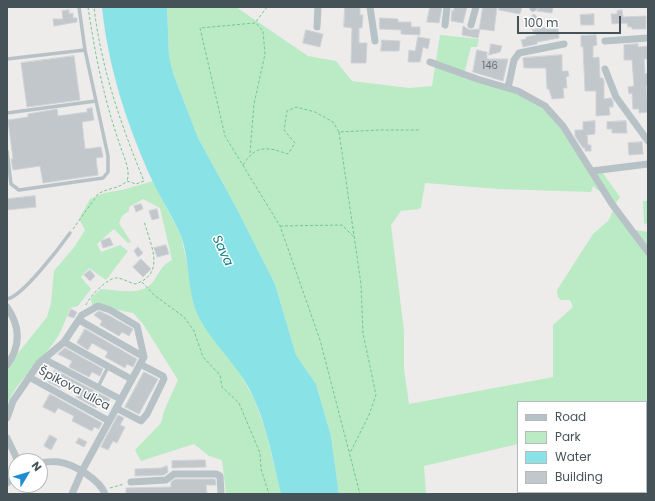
<!DOCTYPE html>
<html>
<head>
<meta charset="utf-8">
<style>
  body { margin:0 }
  #map { position:relative; width:655px; height:501px; overflow:hidden; background:#eeebeb; font-family:Poppins,sans-serif }
  canvas { display:block }
  .frame { position:absolute; inset:0; border:8px solid #455257; pointer-events:none }
  .legend { position:absolute; left:517px; top:401px; width:130px; height:92px; box-sizing:border-box; background:#fff; border:1px solid #b5babc; margin:0; padding:5px 7px; list-style:none; font-size:12px; color:#455257 }
  .legend li { display:flex; align-items:center; gap:8px; height:20px }
  .legend b { width:20px; border:1px solid #b5babc }
  .north { position:absolute; left:8px; top:453px; width:40px; height:40px; box-sizing:border-box; background:#fff; border:1px solid #b5babc; border-radius:50%; rotate:52deg; font-size:11px; font-weight:700; line-height:16px; text-align:center; color:#455257 }
  .north::after { content:''; display:block; margin:auto; width:14px; height:18px; background:#218dd1; clip-path:polygon(50% 0,100% 100%,50% 72%,0 100%) }
  .scale { position:absolute; left:517px; top:16px; width:104px; height:18px; box-sizing:border-box; border:2px solid #455257; border-top:0; padding-left:5px; font-size:12px; line-height:14px; white-space:nowrap; color:#455257; -webkit-text-stroke:3px #fff; paint-order:stroke }
</style>
</head>
<body>
<div id="map">
<canvas width="655" height="501"></canvas>
<div class="frame"></div>
<ul class="legend">
<li><b style="height:5px;background:#b7c2c7"></b>Road</li>
<li><b style="height:11px;background:#baebc4"></b>Park</li>
<li><b style="height:11px;background:#89e3e6"></b>Water</li>
<li><b style="height:11px;background:#c2c7cb"></b>Building</li>
</ul>
<div class="north">N</div>
<div class="scale">100 m</div>
</div>
<script>
const c = document.querySelector('canvas').getContext('2d');
c.lineJoin = 'round';
function paint(path, color) { c.fillStyle = color; c.fill(path, 'evenodd'); }
function trace(path, color, width, dash) { c.strokeStyle = color; c.lineWidth = width; c.lineCap = dash ? 'butt' : 'round'; c.setLineDash(dash || []); c.stroke(path); }
function write(font, color, halo, rows, align = 'center') {
  c.font = font + ' Poppins,sans-serif'; c.lineWidth = 3; c.setLineDash([]); c.textBaseline = 'middle'; c.strokeStyle = halo; c.fillStyle = color; for (const [text, x, y, turn = 0] of rows) {
    c.save(); c.translate(x, y); c.rotate((+turn || 0) * Math.PI / 180); c.textAlign = isNaN(turn) ? turn : align; if (halo) c.strokeText(text, 0, 0); c.fillText(text, 0, 0); c.restore();
  }
}
paint(new Path2D(`
  M167 7H236L308 56 336 61 352 81 409 88 432 86 440 35 479 39 477 47H471L463 78 518 94 552 115 590 169 602 172 620 197 615 204 593 186 591 192 498 189 425 183 421 207 419 209 401 211 391 225 404 331V369L409 404 553 377V325L573 307 570 300H561L558 297 557 290 593 234 609 220 613 210 648 254V435L646 436V402H518V444L424 466 426 494H339L331 436 316 384 296 355 275 284 236 207 198 138 173 73 169 56Z
  M153 181 181 236 198 314 214 340 237 368 255 401 266 432 281 494 226 493 222 460 209 456 194 444 141 461 135 450 161 423 164 411 178 380 143 324 133 313 92 305 91 298 101 289C117 290 141 296 152 283 160 273 160 266 172 260L160 208 143 199 129 207V211L122 216 119 223 131 242 128 243 114 229 97 244 101 252 120 245 128 251 106 280 89 268 81 277 91 289 78 306 70 308C65 321 61 334 52 345 38 364 16 382 7 405V367L47 317 51 303 54 271 75 246 85 230 79 219 90 199 104 193 122 190Z
  M643 201H648V223L644 224Z
  M635 230 648 232V249Z
  M648 479V494H612L617 492H646V480Z`), '#baebc4');
paint(new Path2D(`
  M102 7H167L169 56 173 73 198 138 236 207 275 284 296 355 316 384 331 436 339 494H281C272 458 266 418 247 385 233 360 209 340 197 313 187 289 190 261 181 236 173 217 161 199 152 180 127 125 108 67 102 7Z`), '#89e3e6');
const building = new Path2D(`
  M345 7H360V15H363L362 28H359V43H367L366 63H351L352 28 344 27Z
  M430 7H442L439 23 427 22Z
  M454 7H467L463 23 451 21 452 10 454 11Z
  M483 7H497L494 31 480 29 478 38 462 35 463 26 470 30 479 29Z
  M499 7H522L520 14 499 10Z
  M539 7H553L552 13 537 11Z
  M69 10V14L73 13V18H77V22L54 26 53 19H63L62 11Z
  M622 10 623 17 646 16V29H632V27H628L627 23 612 24 611 14H617V11Z
  M534 14 540 20 531 29 525 23Z
  M594 14V25H581L580 15Z
  M380 18 398 19V22H411V27H420V35L401 34V30L380 29Z
  M549 27V29L558 28 559 38 537 42V44L523 47 521 40 526 39V37L536 35 532 30Z
  M306 30 323 34 320 47 303 43Z
  M596 35 597 45 593 46V58L599 57 600 78H603L604 81V99L611 98 613 101V107H609L610 115 596 116V91H585L583 46 581 47V36Z
  M418 37 430 39 428 49 423 47 420 62H408L409 50 415 51Z
  M382 40 400 41 399 51H381Z
  M491 44 502 46 500 52 489 55Z
  M638 44V47L648 46V59H644L645 74 648 73V86H646L648 112 639 113V109H633L632 93 629 94 628 87 634 86 632 60H624V45Z
  M477 50 487 52V59H508L503 81 473 72Z
  M562 55V71H568L569 76 566 77 567 88H563L564 98 552 99 549 89H547L546 68H524L523 58Z
  M74 56 80 100 27 107 21 63Z
  M92 108 94 120 82 122 85 149 101 147 103 157 96 158 98 175 43 183 40 166 13 170 11 159H13L8 120 28 117V114L57 109 58 116 87 112V109Z
  M595 121V134L587 135 588 145H591V151H585V148H583L575 136V130H583V122Z
  M626 121 627 133H612V129H607V122Z
  M642 142 643 154 629 155 628 143Z
  M35 196 36 207 7 210V199Z
  M141 204 143 209 136 212 134 206Z
  M157 209 159 218 152 220 149 211Z
  M110 238 113 245 103 248 101 241Z
  M166 245 169 254 157 257 154 248Z
  M138 247 143 253 138 257 134 251Z
  M141 259 151 269 143 277 133 267Z
  M90 270 95 276 90 281 84 275Z
  M71 309 77 312 74 318 68 316Z
  M99 311 108 315 133 329 129 336 122 332 119 336 100 325 102 321 94 315Z
  M85 329 137 359 133 367 127 364 125 368 105 357 108 352 92 343 88 350 77 343Z
  M65 348 103 369 100 376 92 372 89 377 69 367 72 361 58 354Z
  M55 370 110 399 107 406 99 402 96 408 76 397 79 392 63 383 60 388 48 382Z
  M144 372 158 379 139 414 125 407Z
  M50 394 102 423 99 429 94 427 92 431 72 421 74 416 58 408 55 413 43 407Z
  M118 415 124 418 120 425 125 427 117 443 113 441 108 450 101 447Z
  M50 435 57 439 51 450 44 446Z
  M79 438 87 442 84 447 76 443Z
  M198 460H205L206 467 172 468V461Z
  M167 466 168 472 164 475 135 476V469L161 468Z
  M176 479H215L216 485H206L207 494H126V488L171 487V482Z`);
paint(building, '#c2c7cb');
trace(building, '#cfd3d7', 1);
trace(new Path2D(`
  M88 7C95 54 104 100 120 145 123 156 131 169 127 181
  M267 7 255 23 200 28 225 136 280 226 320 340 360 494
  M339 132 361 284 363 333 376 395 369 415 350 453
  M250 153 254 104 265 54 263 31 256 23
  M243 165C256 144 267 147 288 154L295 143 284 130 287 111 296 107 315 112 333 122 339 132 380 130H420
  M280 226 342 225 354 237
  M73 229 98 194C107 188 119 189 127 181L136 184 144 181C121 125 101 68 94 7
  M142 282 154 295 184 317 194 331 203 357 220 375 222 387 239 403 260 453 261 469 269 494
  M86 305C89 297 108 277 117 278 122 278 130 283 135 284 167 274 150 244 144 221
  M110 488 124 484`), '#74c78f', 1, [3, 2]);
trace(new Path2D(`
  M7 59 85 50
  M7 113 96 101
  M7 151 11 184 19 190 103 178 108 172V156L85 50 79 7
  M7 299C22 297 60 247 70 233
  M98 387 108 367`), '#b7c2c7', 3.5);
trace(new Path2D(`
  M370 7 375 41
  M533 8 534 7
  M445 25 447 7
  M471 25 476 7
  M317 27 318 7
  M605 41 648 38
  M430 62 477 79 518 91 545 106 563 126 612 204 648 252
  M605 69 616 97 648 141
  M508 88 514 60 519 53 564 44
  M592 171 648 164
  M7 307C20 326 21 346 7 365
  M79 320 144 357
  M64 342 131 379
  M44 359 120 399
  M29 377 109 421
  M116 408 141 421 147 414 164 379 163 376 140 364
  M7 418 13 401 39 363 64 342 82 315 98 306 110 310 137 326 144 357 82 471 72 494
  M7 438 18 461
  M40 463C46 462 53 461 59 462 74 464 100 480 105 494
  M131 482 166 480 174 474H216L220 476 221 494
  M7 483 16 476`), '#b7c2c7', 7);
write('10px', '#646f74', null, [
  ["146",490,66]
]);
write('12px', '#455257', '#fff', [
  ["Špikova ulica",74,389,28]
]);
write('italic 13px', '#138387', '#fff', [
  ["Sava",222,251,65]
]);
</script>
</body>
</html>
